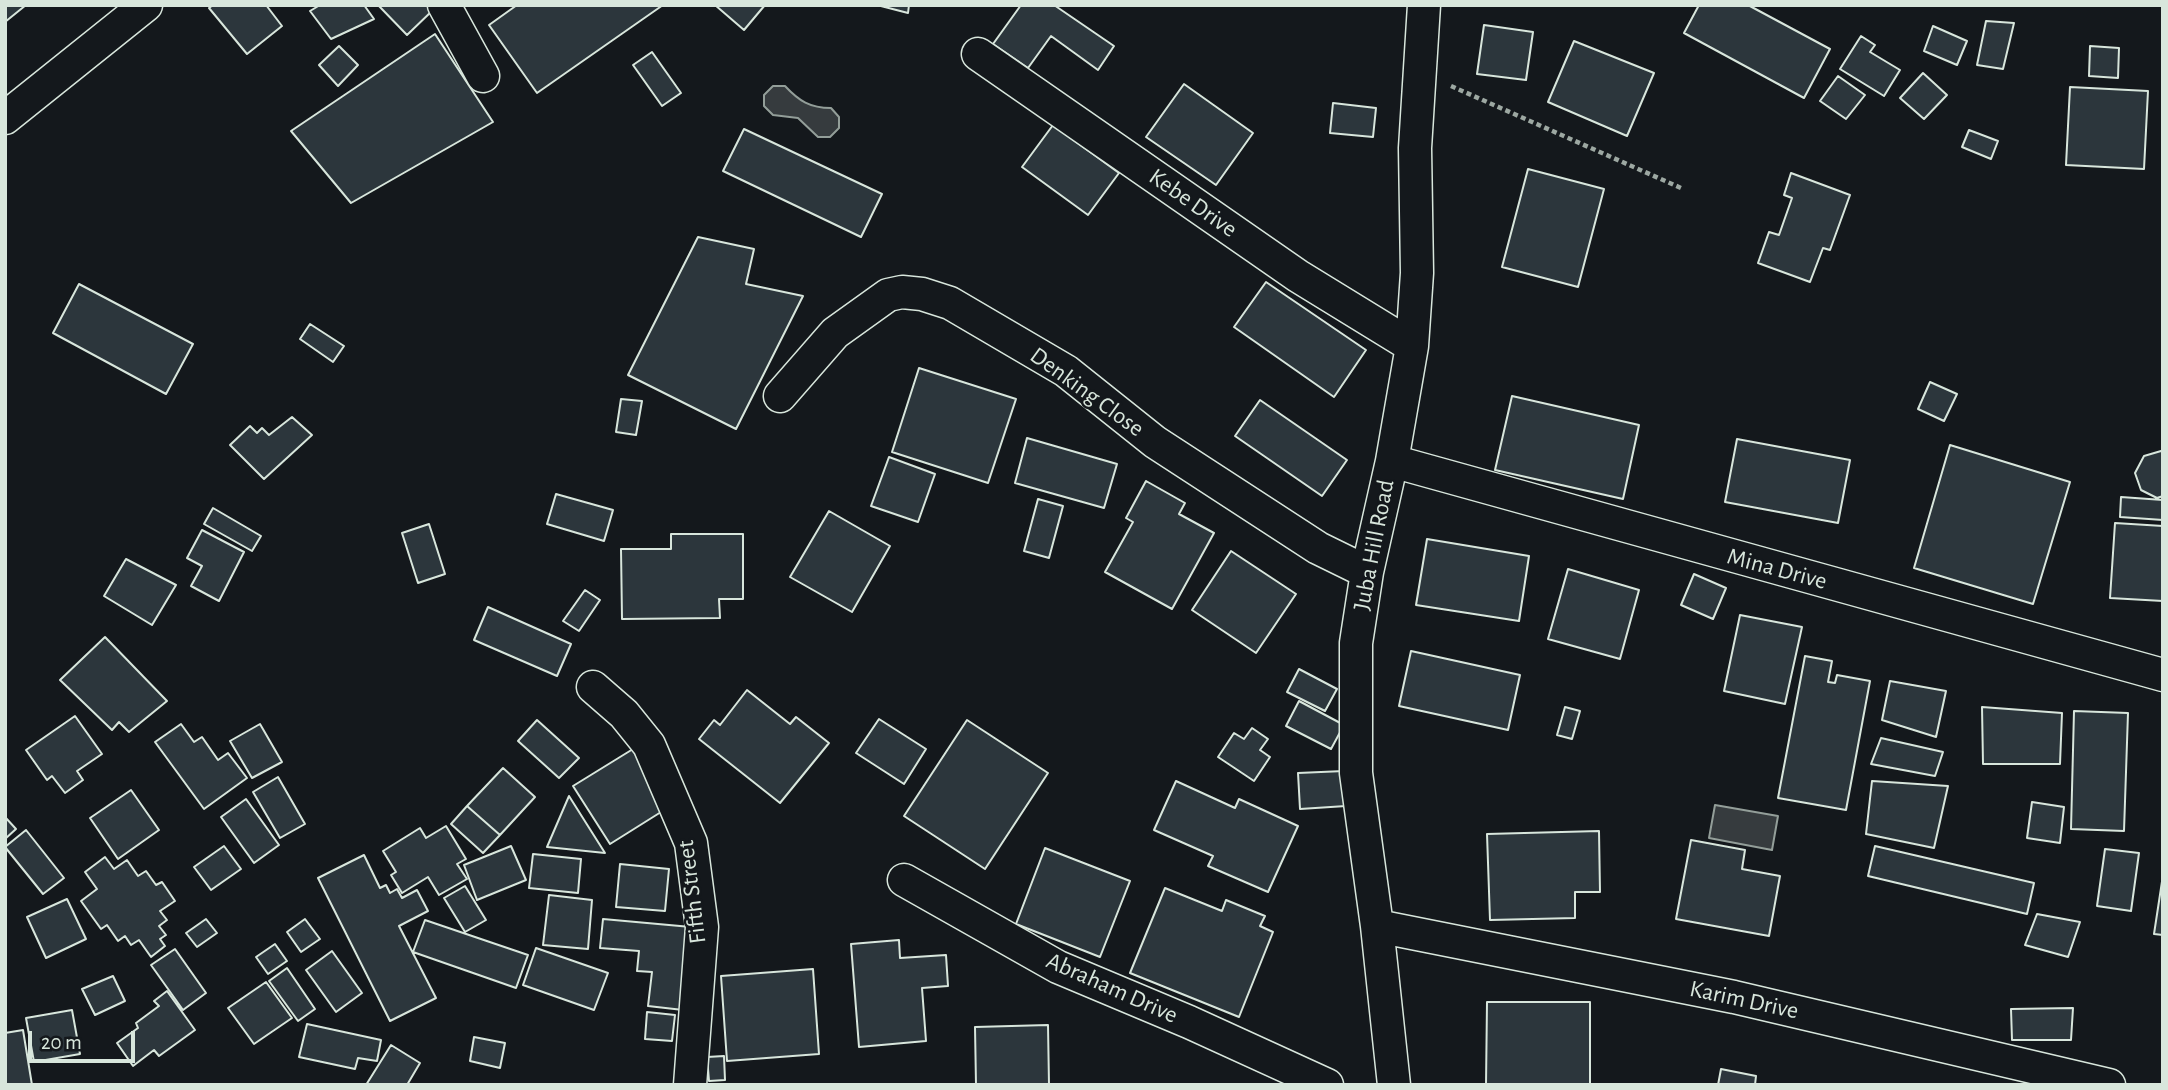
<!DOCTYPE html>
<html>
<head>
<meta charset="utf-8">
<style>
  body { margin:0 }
  #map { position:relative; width:2168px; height:1090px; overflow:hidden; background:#14181c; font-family:"Alegreya Sans",sans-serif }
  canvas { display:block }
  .frame { position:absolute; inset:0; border:7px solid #d8e6dc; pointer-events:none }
  .scale { position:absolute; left:28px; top:1031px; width:107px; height:32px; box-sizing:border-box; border:4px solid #d8e6dc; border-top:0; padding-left:9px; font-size:21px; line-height:24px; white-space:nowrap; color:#d8e6dc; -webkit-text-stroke:5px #14181c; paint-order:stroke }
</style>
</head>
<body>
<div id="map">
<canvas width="2168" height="1090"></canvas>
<div class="frame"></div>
<div class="scale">20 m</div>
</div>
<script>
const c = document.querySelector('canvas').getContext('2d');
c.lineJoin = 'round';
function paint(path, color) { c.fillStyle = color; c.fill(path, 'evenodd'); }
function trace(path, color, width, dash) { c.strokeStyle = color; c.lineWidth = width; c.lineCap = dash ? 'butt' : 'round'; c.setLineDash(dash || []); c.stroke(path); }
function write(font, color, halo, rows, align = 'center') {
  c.font = font + ' "Alegreya Sans",sans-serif'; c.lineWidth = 5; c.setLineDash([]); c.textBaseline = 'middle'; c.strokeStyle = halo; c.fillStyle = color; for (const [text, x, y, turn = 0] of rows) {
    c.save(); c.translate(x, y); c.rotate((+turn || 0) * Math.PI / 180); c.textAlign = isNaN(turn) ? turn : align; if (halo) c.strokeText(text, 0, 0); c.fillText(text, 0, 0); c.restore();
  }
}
const water = new Path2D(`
  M773 86H785C799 101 810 108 831 108L839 117V128L830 137H818L798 118 773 115 764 106V95Z
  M1715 805 1778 816 1772 850 1709 838Z`);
paint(water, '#363b3e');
trace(water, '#939e99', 2);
const building = new Path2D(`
  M5 5H26L5 22Z
  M213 5H266L282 26 247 54 209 8Z
  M320 5H364L374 19 331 39 310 11Z
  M378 5H429L433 10 407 35Z
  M517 5H663L537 93 489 25Z
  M715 5H765L744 30Z
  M877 5H909L908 13Z
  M1021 5H1054L1114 46 1098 70 1051 36 1028 68 993 44Z
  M1699 5H1748L1830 49 1804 98 1684 33Z
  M1986 21 2014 23 2003 69 1977 65Z
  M1484 25 1533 32 1526 80 1477 74Z
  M1933 26 1967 41 1957 65 1924 51Z
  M435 34 493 122 351 203 291 131Z
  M1861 36 1875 45 1870 52 1900 70 1884 96 1840 69Z
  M1574 41 1654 73 1627 136 1548 102Z
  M339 46 358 65 338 86 319 65Z
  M2090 46 2119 48 2118 78 2089 76Z
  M652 52 681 93 662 106 633 65Z
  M1923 73 1947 95 1924 119 1900 98Z
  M1838 76 1865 95 1846 119 1820 101Z
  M1184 84 1253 133 1216 185 1146 137Z
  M2070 87 2148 91 2144 169 2066 165Z
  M1333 103 1376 108 1373 137 1330 133Z
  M1053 125 1119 173 1088 215 1022 167Z
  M744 129 882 194 861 237 723 171Z
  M1969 130 1998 141 1991 159 1962 147Z
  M1528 169 1604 189 1578 287 1502 267Z
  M1791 173 1850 195 1830 250 1823 248 1810 282 1758 263 1769 232 1779 235 1792 198 1784 195Z
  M698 237 754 249 746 284 803 296 736 429 628 375Z
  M1266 282 1366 350 1334 397 1234 327Z
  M79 284 193 344 166 394 53 333Z
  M310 324 344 346 333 362 300 339Z
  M919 368 1016 399 988 483 892 452Z
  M1930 382 1957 394 1944 421 1918 409Z
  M1512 396 1639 425 1623 499 1495 470Z
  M621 399 642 401 636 435 616 432Z
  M1260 400 1347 460 1322 496 1235 436Z
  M292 417 312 435 264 479 230 445 250 426 257 433 262 428 269 435Z
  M1027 438 1117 464 1104 508 1015 483Z
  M1737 439 1850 460 1838 523 1725 502Z
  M1950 445 2070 482 2033 604 1914 568Z
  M2161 451 2163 452V496L2157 498 2141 490 2135 473 2144 456Z
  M889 457 935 474 918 522 871 506Z
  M1146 481 1185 503 1179 514 1214 533 1172 609 1105 572 1133 522 1126 518Z
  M556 494 613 510 604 541 547 524Z
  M2121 497 2163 500V520L2120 517Z
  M1038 499 1063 506 1049 558 1024 551Z
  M213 508 261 536 252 551 204 524Z
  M829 511 890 546 852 612 790 577Z
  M2115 523 2163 526V601L2110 598Z
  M429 524 445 574 418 583 402 533Z
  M202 530 244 552 219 601 191 586 202 566 187 558Z
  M671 534H743V599H719L720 618 622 619 621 549H671Z
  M1427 539 1529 556 1519 621 1416 605Z
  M1231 551 1296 594 1256 653 1192 610Z
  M126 559 176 585 152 625 104 596Z
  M1568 569 1639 590 1620 659 1548 639Z
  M1694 574 1726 588 1713 619 1681 605Z
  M585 590 600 600 579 631 563 621Z
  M488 607 571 644 557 676 474 640Z
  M1740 615 1802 627 1785 704 1724 691Z
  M105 637 167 701 129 732 119 722 112 730 60 680Z
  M1411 651 1520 675 1508 730 1399 706Z
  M1805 656 1832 661 1828 682 1835 683 1837 675 1870 681 1846 810 1778 798Z
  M1299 669 1337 689 1325 711 1287 692Z
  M1890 681 1946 691 1936 737 1882 720Z
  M747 690 790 724 796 717 829 743 780 803 699 739 714 720 720 725Z
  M1299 701 1344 725 1331 749 1286 726Z
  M1565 707 1580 711 1572 739 1557 735Z
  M1982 707 2062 713 2060 764H1983Z
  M2074 711 2128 713 2124 831 2071 829Z
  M75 716 102 754 77 771 83 780 65 793 52 776 47 780 26 750Z
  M879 719 926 749 904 784 856 753Z
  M537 720 579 758 559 778 518 741Z
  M967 720 1048 773 985 869 904 816Z
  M181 724 194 742 202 737 218 760 228 753 247 778 204 809 155 742Z
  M260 724 282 762 252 778 230 741Z
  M1252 728 1268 739 1260 750 1270 757 1254 781 1218 757 1234 733 1244 739Z
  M1881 738 1943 752 1935 776 1871 764Z
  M633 749 669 807 610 844 573 786Z
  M503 768 535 797 500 835 467 806Z
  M1344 771 1346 806 1300 809 1298 773Z
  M278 777 305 824 280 838 253 792Z
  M1176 781 1235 808 1239 799 1298 826 1268 892 1208 866 1213 856 1154 830Z
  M1872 781 1948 786 1934 848 1866 834Z
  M131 790 159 830 118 859 90 818Z
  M569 796 605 853 547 847Z
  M246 799 279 845 254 863 221 817Z
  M2032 802 2064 807 2060 843 2027 838Z
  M467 806 500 835 483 853 451 824Z
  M5 817 16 829 5 839Z
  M446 826 466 859 457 864 467 879 439 895 428 877 402 893 391 875 396 872 383 851 420 828 426 838Z
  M26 830 64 878 43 894 5 847Z
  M1599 831 1600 892H1575V918L1490 920 1487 834Z
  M1691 840 1745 850 1742 869 1780 876 1769 936 1676 919Z
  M224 846 241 869 211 890 194 867Z
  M511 846 526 880 477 900 464 865Z
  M1875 846 2034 883 2027 914 1868 876Z
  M1045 848 1130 881 1100 957 1016 924Z
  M2105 849 2139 853 2131 911 2097 906Z
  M533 854 581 859 578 893 529 888Z
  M364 855 380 888 386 885 390 893 397 889 402 898 417 890 428 911 399 926 436 998 390 1021 318 878Z
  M105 857 114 869 127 860 138 876 146 871 156 885 162 882 175 901 160 911 167 920 159 926 166 935 160 939 165 946 151 957 139 940 131 945 125 936 118 941 107 925 101 929 81 901 97 889 85 872Z
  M620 864 669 869 665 911 616 907Z
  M2163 875V935L2154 934Z
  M465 886 486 920 465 932 444 898Z
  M1165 888 1222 911 1226 900 1265 916 1260 926 1273 932 1239 1017 1130 973Z
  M549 895 592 900 588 949 543 945Z
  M67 899 86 939 46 958 27 917Z
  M2037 914 2080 922 2068 957 2025 945Z
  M206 919 217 933 197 947 186 933Z
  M305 919 320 939 301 952 287 932Z
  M603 919 691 927 683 1010 648 1006 652 972 637 971 639 951 600 948Z
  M425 920 528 955 516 988 413 952Z
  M899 940 900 958 946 955 948 986 922 988 926 1041 859 1047 851 944Z
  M275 944 287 961 268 974 256 957Z
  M536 948 608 973 594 1010 523 985Z
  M175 949 206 993 183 1010 151 965Z
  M332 951 362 993 336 1012 306 970Z
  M287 968 315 1009 298 1021 269 981Z
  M813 969 819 1054 727 1061 721 976Z
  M113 976 125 1001 95 1015 82 989Z
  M266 982 292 1018 254 1044 228 1008Z
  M167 991 195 1030 159 1056 154 1050 133 1066 117 1043 138 1028 136 1023 159 1006 154 1001Z
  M1487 1002H1590V1085H1486Z
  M2073 1008 2071 1040H2012L2011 1009Z
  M72 1010 80 1054 34 1062 26 1018Z
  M647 1012 675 1015 672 1041 645 1039Z
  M307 1024 381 1040 377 1061 358 1058 355 1069 299 1057Z
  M1048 1025 1049 1085H976L975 1027Z
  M23 1030 32 1085H5V1033Z
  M474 1037 505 1043 500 1068 470 1061Z
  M391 1045 420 1063 407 1085H366Z
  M724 1056 725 1080 709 1081 707 1057Z
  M1721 1069 1756 1076 1755 1085H1718Z`);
paint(building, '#2c363c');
trace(building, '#d8e6dc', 2);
const street = new Path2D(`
  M444 5 483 76
  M978 54 1298 276 1412 346
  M5 118 146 5
  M780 396 835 333 888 295 902 292 922 294 950 303 1066 371 1155 442 1318 548 1367 572
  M1392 461 2163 675
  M593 687 624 714 649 745 691 843 702 927 690 1085
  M904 880 1058 967 1189 1022 1327 1085
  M1377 926 1734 997 2109 1085
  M1394 1085 1377 926 1356 773V643L1367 572 1392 461 1412 346 1417 273 1415 148 1424 5`);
trace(street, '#d8e6dc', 35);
trace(new Path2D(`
  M1451 86 1681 188`), '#9da8a2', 4.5, [5, 3.5]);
trace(street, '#14181c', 32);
write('24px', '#d8e6dc', '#14181c', [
  ["Kebe Drive",1193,203,35],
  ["Denking Close",1087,392,36],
  ["Juba Hill Road",1374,545,-79],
  ["Mina Drive",1777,569,15],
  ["Fifth Street",692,892,-97],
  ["Abraham Drive",1112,988,24],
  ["Karim Drive",1744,1000,12]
]);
</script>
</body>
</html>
